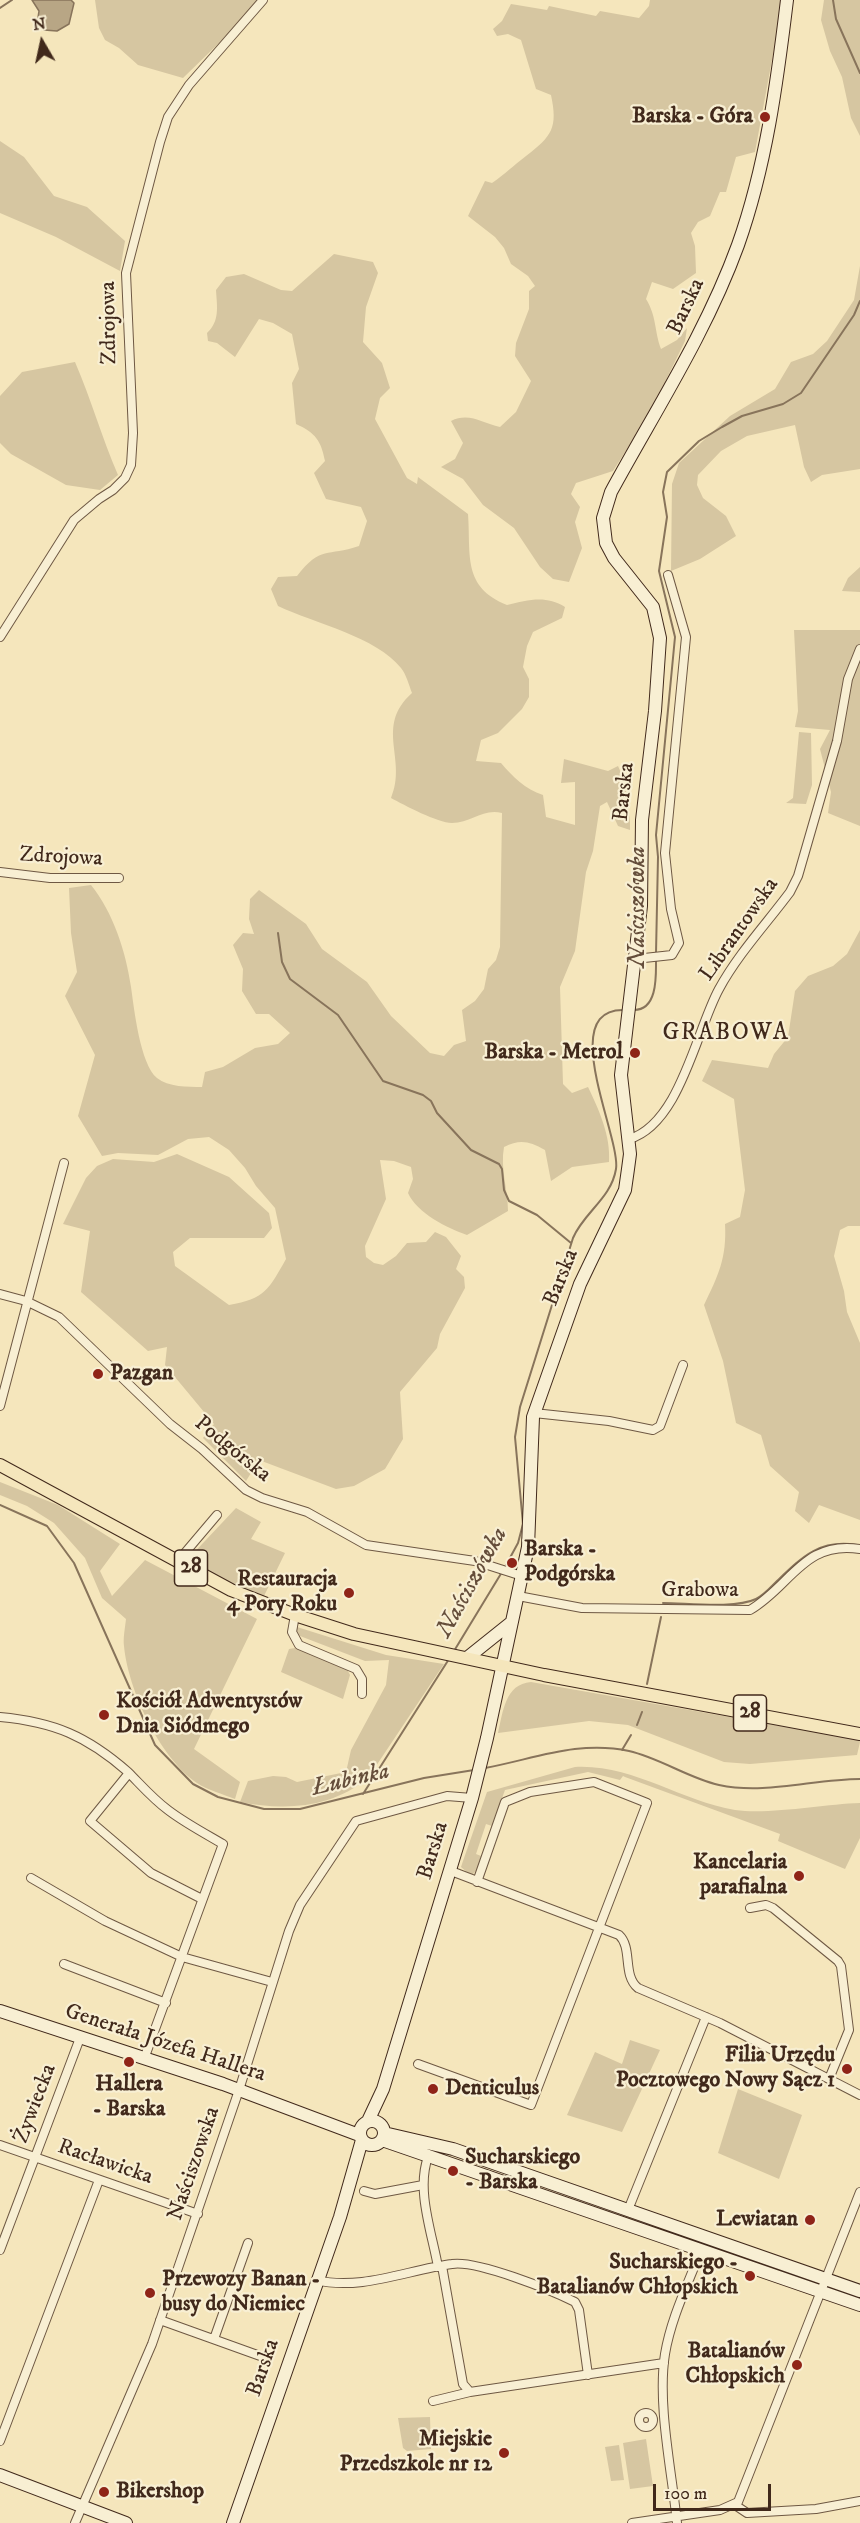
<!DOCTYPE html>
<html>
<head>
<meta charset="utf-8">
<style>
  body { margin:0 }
  #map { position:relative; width:860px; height:2523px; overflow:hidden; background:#f5e6bc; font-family:"IM FELL DW Pica",serif }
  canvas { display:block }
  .north { position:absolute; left:12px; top:12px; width:60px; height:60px; -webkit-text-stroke:4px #f8efd3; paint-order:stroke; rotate:351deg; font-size:16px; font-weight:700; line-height:24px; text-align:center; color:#41291b }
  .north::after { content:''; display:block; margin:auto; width:21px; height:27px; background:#41291b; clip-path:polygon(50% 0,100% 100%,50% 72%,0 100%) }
  .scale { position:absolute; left:653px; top:2484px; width:118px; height:27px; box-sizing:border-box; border:3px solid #41291b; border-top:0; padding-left:8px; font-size:18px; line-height:21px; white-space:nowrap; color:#41291b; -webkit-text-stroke:4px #f8efd3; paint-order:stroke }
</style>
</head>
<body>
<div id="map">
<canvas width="860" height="2523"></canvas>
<div class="north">N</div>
<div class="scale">100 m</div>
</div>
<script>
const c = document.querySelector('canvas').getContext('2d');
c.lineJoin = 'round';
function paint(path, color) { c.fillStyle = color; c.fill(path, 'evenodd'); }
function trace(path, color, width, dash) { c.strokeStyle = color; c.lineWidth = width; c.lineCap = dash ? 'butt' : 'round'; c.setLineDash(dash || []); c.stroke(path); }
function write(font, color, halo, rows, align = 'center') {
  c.font = font + ' "IM FELL DW Pica",serif'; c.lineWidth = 4.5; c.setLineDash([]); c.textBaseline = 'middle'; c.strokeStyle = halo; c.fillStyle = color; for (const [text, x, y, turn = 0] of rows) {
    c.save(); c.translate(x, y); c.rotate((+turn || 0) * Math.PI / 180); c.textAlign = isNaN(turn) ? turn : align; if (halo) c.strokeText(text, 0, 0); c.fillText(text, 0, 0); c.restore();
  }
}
paint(new Path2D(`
  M95 0H260L253 10 183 78 138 65 119 48 105 40 99 28Z
  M650 0H783L755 152 736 157 726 192H720L710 216 698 222 691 233 695 246 696 273 673 289 652 282 646 299C657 317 654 330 661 349L677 340 687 328 685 341 650 413 613 471 576 483 571 494 580 507 575 522 582 548 569 582 553 579 540 567 514 528 483 505 463 479 441 467 455 459 463 443 451 421C469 412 482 423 500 427L516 412 531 381 515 356 516 343 529 309V291L535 286 528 276 511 264 504 248 495 237 468 216 485 181 492 183C505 174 514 165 526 156 552 136 558 128 551 95L536 89 521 40 508 34 497 36 493 29 502 21 511 4 547 10 549 6 596 16 600 11 639 18 649 6Z
  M824 0H860V136L851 118 842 77 830 51 821 20Z
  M0 141 24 157 54 196 87 207 125 241 120 271 56 237 0 213Z
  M334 254 373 262 378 273 366 307 363 342 382 363 390 388 380 398 375 419 407 478 417 484 418 477 468 514C471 555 462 587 507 605 528 600 546 595 565 607L562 618 533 632 527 646 523 667 529 679V697L522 709 498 733 481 740 476 761 501 763C513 777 525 789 543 795L546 817 575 825V782L561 783 564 759 608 771 618 766C626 782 631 812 630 830L618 826 607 802 600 806 593 851 586 872 575 951 560 987 563 1084 572 1093 588 1087C599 1110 611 1136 609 1162L572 1167 551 1181 545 1150C529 1141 520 1139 504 1147 500 1168 508 1190 508 1211L467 1235C447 1228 417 1213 408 1193L413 1179 411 1167 394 1161 380 1160 386 1199 365 1246 366 1257 374 1263 383 1265 396 1256 407 1243 426 1242 435 1232 446 1237 461 1256 456 1269 464 1277 465 1288 440 1334 437 1348 400 1392 403 1439 385 1469 354 1486 336 1489 259 1460 246 1481 203 1438 214 1424 165 1365 167 1347 148 1351 81 1292 90 1231 63 1224 86 1178 97 1166 113 1159 154 1162 177 1154 229 1177 269 1213 272 1228 264 1238H190L173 1252 175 1266 229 1305C265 1299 269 1289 286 1259L275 1208 256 1186 245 1168 229 1150 209 1137 188 1139 158 1155 118 1153 102 1156 78 1116 95 1055 65 996 77 972 71 933 69 888 91 885C113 912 126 952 131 987 134 1008 140 1064 157 1078 168 1087 188 1087 202 1087L205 1072 223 1067 255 1048 278 1044 290 1033 269 1014H256L242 991 243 969 233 945 243 933 254 934 249 919 250 899 259 890 306 924 322 949 367 982 391 1016 430 1053 444 1056 454 1045 466 1041 462 1010 475 1001 484 989 488 969 496 960 500 947 502 813C483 808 471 823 452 823 438 823 404 805 391 798 408 759 374 727 412 693 409 685 406 674 401 668 377 637 314 623 278 606L271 589 278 577 297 576C321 545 327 557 359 546L367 521 361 507 326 499 314 473 325 461C321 441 316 433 296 424L292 383 299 369 292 334 273 323 259 319 235 357 217 343 208 341 207 333C220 321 217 307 216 290L226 277 244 274 281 290 292 291Z
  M860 266V469L822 475 811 482 804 467 795 425 747 436 721 451 698 475 697 485 703 498 726 516 736 536 700 559 671 571 672 484 679 463 730 416 775 389 791 362 813 354 827 341 854 300Z
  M75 362C91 399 102 438 118 475L100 490 66 485 11 454 0 443V396L22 372Z
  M860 567V592L842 591 848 578Z
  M794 630H860V826L828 813 831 792 820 749 830 730 795 727 798 711Z
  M799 732 811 733 812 785 806 804 786 803 793 798Z
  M860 930V1226H848L840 1230 834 1256 844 1291 847 1312 860 1343V1520L819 1505 809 1523 795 1511 799 1492 770 1466 761 1435 736 1423 723 1361 704 1305C718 1276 727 1258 725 1224L740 1217 745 1190 734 1099 702 1081 712 1060 768 1068 774 1054 788 1037 795 991 808 976 833 966 847 954Z
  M0 1482 58 1505 120 1544 100 1571 112 1596 145 1560 257 1619 194 1749 240 1782 235 1799C223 1794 207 1790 197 1783 160 1758 128 1690 124 1646 123 1638 125 1628 126 1619L102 1598 85 1558 54 1523 27 1506 0 1495Z
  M236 1508 261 1522 251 1539 285 1553 264 1596 230 1583 188 1559Z
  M297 1627 386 1655 444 1664 368 1778C331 1808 286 1811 240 1802L248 1781 273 1776 286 1777 297 1782 346 1772 351 1750 386 1685 389 1660 365 1661 300 1636 295 1632Z
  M295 1648 347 1669 350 1675 343 1699 281 1672 289 1649Z
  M531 1682 860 1740V1742L857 1755 750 1764 724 1762 628 1725 589 1721 498 1733C503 1712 505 1684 531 1682Z
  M575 1767C633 1764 680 1801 735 1810 769 1815 824 1804 860 1803V1838L845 1869 778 1841 780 1834 625 1777 623 1776 620 1780 588 1772 505 1790 492 1826 486 1824 476 1854 481 1856 477 1870 473 1874H469L461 1867 463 1861 487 1792Z
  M630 2040 660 2050 622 2132 567 2115 595 2052 622 2064Z
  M738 2089 802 2115 779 2179 718 2153Z
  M646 2221 808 2277 805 2282 644 2225Z
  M430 2417 431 2449 407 2451 403 2448 398 2418Z
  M646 2439 653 2486 630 2489 623 2443Z
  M619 2445 624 2480 611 2481 605 2447Z`), '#d6c6a1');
const water = new Path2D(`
  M71 0 74 3 69 24 57 31 44 30 43 24H37L39 11 32 0Z`);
paint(water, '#b8a685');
trace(water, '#88745b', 1.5);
trace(new Path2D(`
  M833 0 836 19 860 73
  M0 8 12 0
  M278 933 282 962 290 979 338 1015 383 1081 423 1095 431 1101 437 1113 471 1150 499 1164 502 1169 504 1190 509 1201 537 1215 571 1243
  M656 953 658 857 656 835 675 637 659 571 667 517 663 492 667 472 699 441 722 427 742 416 783 404 801 393 854 315 860 301
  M634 1010C658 1010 656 975 656 959
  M0 1505 47 1526 74 1563 155 1745 193 1784 218 1797 264 1809H300L424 1778 474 1770
  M505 1567 518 1543 523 1524 515 1437 520 1407 573 1238C584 1212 611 1199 616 1169 621 1137 555 1007 625 1010
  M663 1603C687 1603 735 1609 756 1599 764 1595 770 1588 777 1581 803 1556 820 1539 857 1545
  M454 1651 502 1572
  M647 1684 661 1617
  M637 1725 642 1712
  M622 1750 631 1735
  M485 1768C534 1759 578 1740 629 1751 660 1758 688 1778 719 1785 765 1795 814 1779 860 1779
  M363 1794 449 1659`), '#88745b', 2);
const street = new Path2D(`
  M0 637 74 520 99 499 113 490 125 478 131 465 133 433 126 273 160 142 168 117 189 85 263 0
  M0 872 50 878H119
  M635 959 672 955 679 943 671 909 665 853 686 637 668 575
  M629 1139C680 1124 696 1031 719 989 738 954 767 923 790 892L798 876 837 741 848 679 860 649
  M0 1294 26 1301 59 1317 170 1424 202 1449 246 1490 262 1498 307 1512 366 1545 475 1561 522 1576
  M0 1406 64 1163
  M534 1413 609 1421 653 1430 660 1426 683 1365
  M178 1561 217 1515
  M518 1596 582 1608 750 1610C791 1586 804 1540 860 1549
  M295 1615 292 1632 299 1645 356 1669 362 1679V1694
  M0 1717C54 1722 87 1736 128 1772 141 1785 153 1799 168 1810 185 1823 204 1833 223 1844L144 2059
  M129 1773 90 1821 151 1873 202 1899
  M451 1871 619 1935C633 1948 622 1975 638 1988L720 2023 860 2095
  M31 1878 105 1921 182 1957 272 1982
  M750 1908 766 1905 773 1908 838 1961 841 1966 849 2030 829 2079
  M64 1964 166 2003
  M418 2064 531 2105 647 1803 594 1782 530 1792 505 1802 477 1882
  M0 2145 198 2214
  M428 2157C416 2190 432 2233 438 2267
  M364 2191 375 2194 423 2185
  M628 2210 706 2017
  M0 2250 80 2038
  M442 2266 463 2384 470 2392 664 2363
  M316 2280C361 2291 407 2270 452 2264 477 2260 551 2290 575 2302L579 2310 588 2375
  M160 2320 263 2357
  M214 2339 248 2243
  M433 2401 470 2392
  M639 2420a7 7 0 1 1 14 0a7 7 0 1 1-14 0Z
  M0 2441 99 2180
  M735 2505 747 2513 816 2509 860 2501
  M75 2523 152 2344 239 2090 289 1931 300 1905 356 1821 447 1796 472 1798
  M632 2523 720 2510 738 2502 860 2192
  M677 2523C672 2472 657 2404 665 2354 671 2318 688 2284 701 2250`);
const secondary = new Path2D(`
  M467 1658 512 1622
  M0 2011 223 2084 359 2135
  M360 2133a12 12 0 1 1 24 0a12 12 0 1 1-24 0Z
  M368 2121 383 2089 472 1798 487 1738 528 1547 533 1417 580 1284 625 1190 628 1169 630 1154 621 1075 641 906 642 820 655 711 660 638 653 607 614 558 606 543 603 518 611 492C655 411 706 333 738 245 766 166 777 83 787 0
  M384 2133 453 2149 860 2291
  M382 2140 860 2305
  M0 2475 126 2523
  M233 2523 340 2217 362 2140`);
const primary = new Path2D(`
  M0 1465 231 1590 295 1615 354 1634 544 1675 860 1734`);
trace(street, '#6e5843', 10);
trace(secondary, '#41291b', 14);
trace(primary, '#41291b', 14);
trace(street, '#f8efd3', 8);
trace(secondary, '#f8efd3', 12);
trace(primary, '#f5e6bc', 12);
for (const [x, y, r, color] of [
  [765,117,6,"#8f2418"],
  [635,1053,6,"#8f2418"],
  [98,1374,6,"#8f2418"],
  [512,1563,6,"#8f2418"],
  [349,1593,6,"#8f2418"],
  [104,1715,6,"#8f2418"],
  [799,1876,6,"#8f2418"],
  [129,2062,6,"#8f2418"],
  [847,2069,6,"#8f2418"],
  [433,2089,6,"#8f2418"],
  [453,2171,6,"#8f2418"],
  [810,2220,6,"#8f2418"],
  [750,2276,6,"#8f2418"],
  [150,2293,6,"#8f2418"],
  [797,2365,6,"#8f2418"],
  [504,2453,6,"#8f2418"],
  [104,2492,6,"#8f2418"]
]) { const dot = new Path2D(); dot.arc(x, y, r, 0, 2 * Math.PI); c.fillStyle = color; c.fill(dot); trace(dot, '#f8efd3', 2); }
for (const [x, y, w] of [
  [191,1568,33],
  [750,1713,33]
]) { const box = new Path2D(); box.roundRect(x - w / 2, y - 18, w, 36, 4.5); c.fillStyle = '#f8efd3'; c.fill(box); trace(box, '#41291b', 1.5); }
write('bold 21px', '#41291b', null, [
  ["28",191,1568],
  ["28",750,1713]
]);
write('bold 22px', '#41291b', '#f8efd3', [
  ["Barska - Góra",753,117],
  ["Barska - Metrol",623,1053],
  ["Pazgan",110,1374,"left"],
  ["Barska -",524,1550,"left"],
  ["Podgórska",524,1575,"left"],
  ["Restauracja",337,1580],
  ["4 Pory Roku",337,1605],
  ["Kościół Adwentystów",116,1702,"left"],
  ["Dnia Siódmego",116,1727,"left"],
  ["Kancelaria",787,1863],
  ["parafialna",787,1888],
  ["Filia Urzędu",835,2056],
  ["Pocztowego Nowy Sącz 1",835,2081],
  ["Hallera",129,2085,"center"],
  ["- Barska",129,2110,"center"],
  ["Denticulus",445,2089,"left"],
  ["Sucharskiego",465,2158,"left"],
  ["- Barska",465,2183,"left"],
  ["Lewiatan",798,2220],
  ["Sucharskiego -",738,2263],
  ["Batalianów Chłopskich",738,2288],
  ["Przewozy Banan -",162,2280,"left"],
  ["busy do Niemiec",162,2305,"left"],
  ["Batalianów",785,2352],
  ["Chłopskich",785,2377],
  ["Miejskie",492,2440],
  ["Przedszkole nr 12",492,2465],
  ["Bikershop",116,2492,"left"]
], 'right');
write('22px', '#41291b', '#f8efd3', [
  ["Barska",687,307,-65],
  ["Zdrojowa",110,323,-91],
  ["Barska",625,792,-84],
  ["Zdrojowa",61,858,3],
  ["Librantowska",740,930,-55],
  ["Barska",562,1278,-68],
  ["Podgórska",232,1450,39],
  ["Grabowa",700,1591],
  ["Barska",434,1851,-73],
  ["Generała Józefa Hallera",165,2044,18],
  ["Żywiecka",36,2104,-69],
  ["Racławicka",105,2163,19],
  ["Naściszowska",195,2164,-71],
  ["Barska",264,2368,-71]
]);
write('italic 24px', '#654e3b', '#f8efd3', [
  ["Naściszówka",639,907,-90],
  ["Naściszówka",473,1583,-61],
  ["Łubinka",351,1781,-13]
]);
c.letterSpacing = '1.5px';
write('24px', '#41291b', '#f8efd3', [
  ["GRABOWA",726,1034]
]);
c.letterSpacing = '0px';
</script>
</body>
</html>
